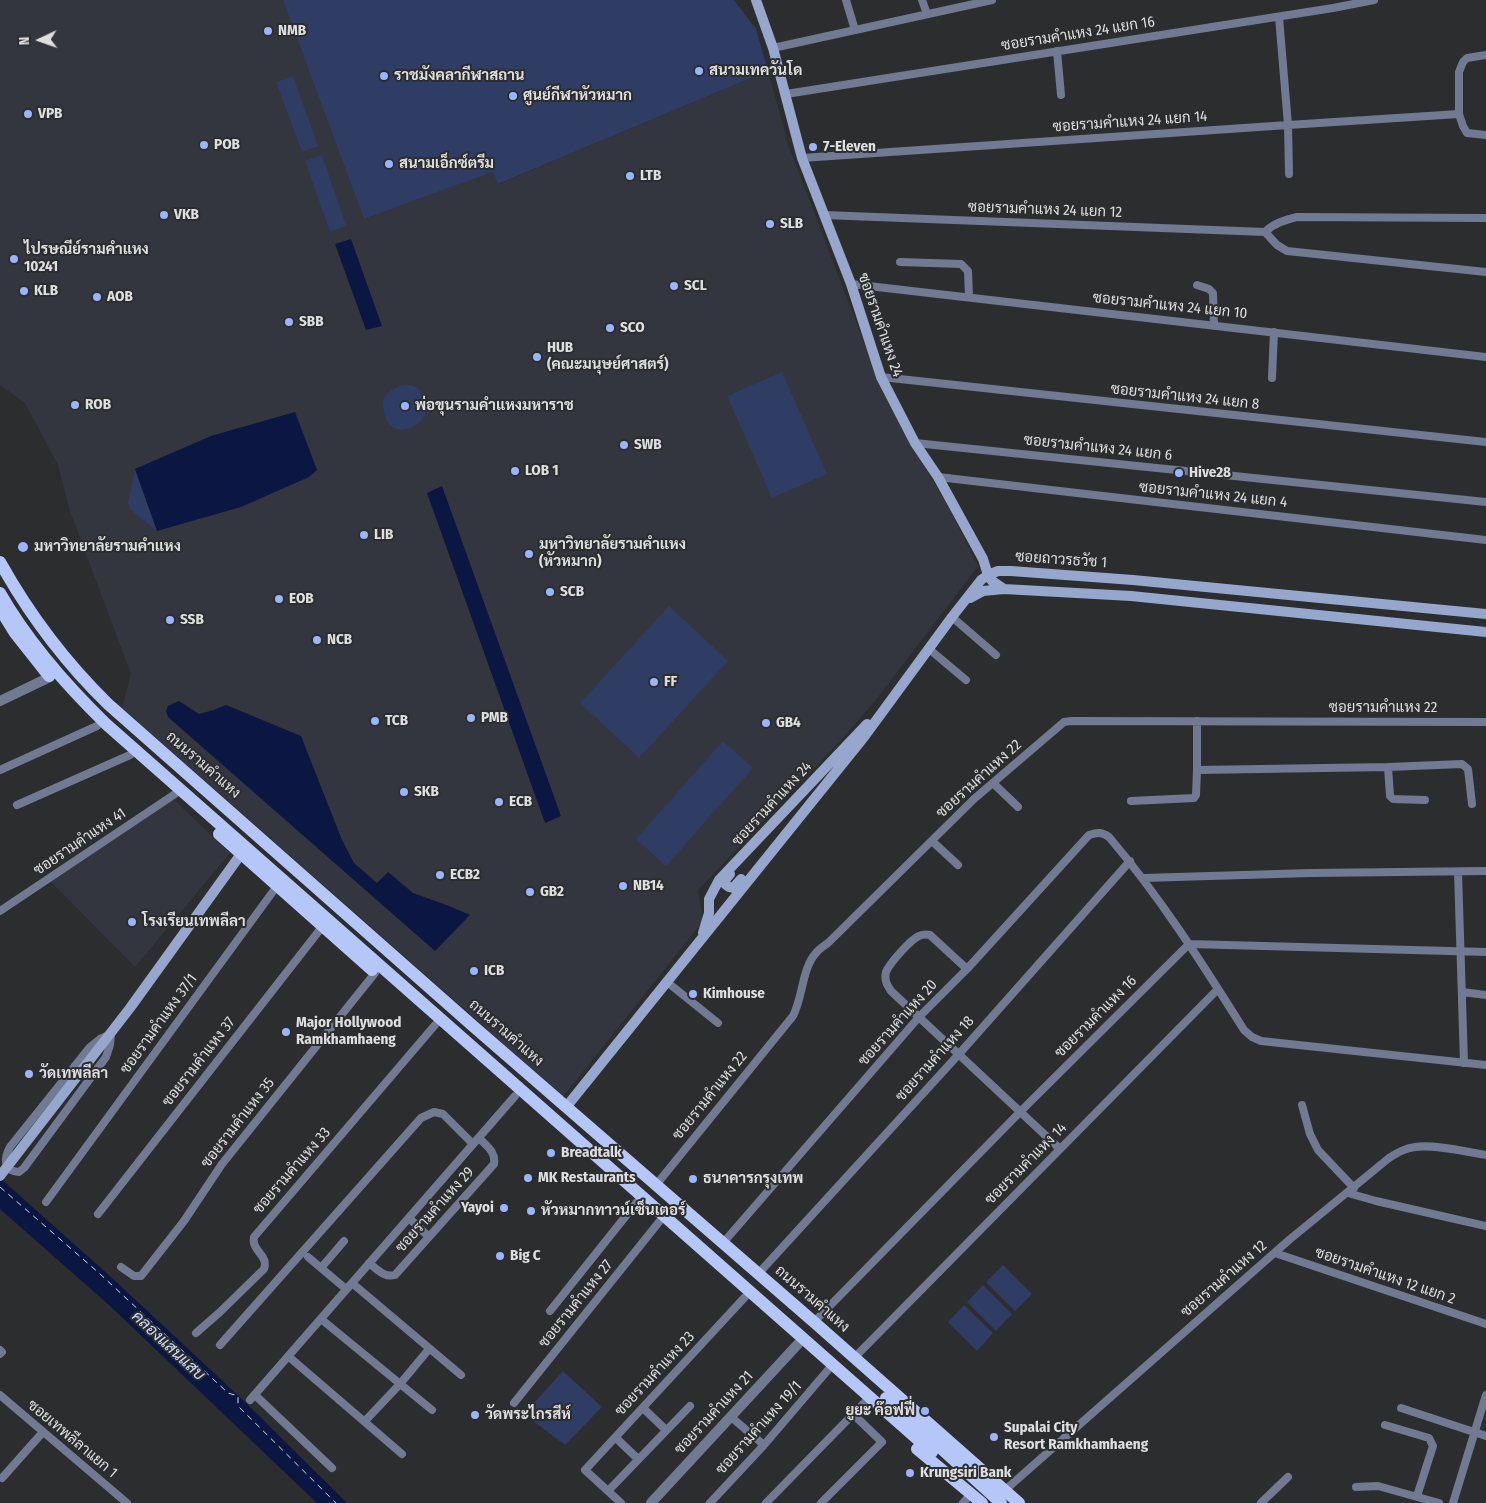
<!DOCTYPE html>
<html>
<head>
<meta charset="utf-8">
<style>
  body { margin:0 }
  #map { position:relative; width:1486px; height:1503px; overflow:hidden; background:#2c2d2f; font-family:"Fira Sans Condensed",sans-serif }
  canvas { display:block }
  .north { position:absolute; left:15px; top:15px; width:50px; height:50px; -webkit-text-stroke:4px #2c2d2f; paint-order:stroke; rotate:267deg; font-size:14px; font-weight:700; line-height:20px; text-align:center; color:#dfdfe1 }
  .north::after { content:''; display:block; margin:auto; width:18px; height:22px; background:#dfdfe1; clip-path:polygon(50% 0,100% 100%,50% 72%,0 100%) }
</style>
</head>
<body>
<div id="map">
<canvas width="1486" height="1503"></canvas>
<div class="north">N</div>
</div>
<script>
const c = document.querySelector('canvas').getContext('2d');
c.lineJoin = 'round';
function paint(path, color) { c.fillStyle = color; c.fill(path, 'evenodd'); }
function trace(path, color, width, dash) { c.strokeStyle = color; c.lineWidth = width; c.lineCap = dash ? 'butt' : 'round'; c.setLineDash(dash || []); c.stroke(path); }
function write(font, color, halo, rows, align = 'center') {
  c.font = font + ' "Fira Sans Condensed",Sarabun,sans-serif'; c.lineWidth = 4; c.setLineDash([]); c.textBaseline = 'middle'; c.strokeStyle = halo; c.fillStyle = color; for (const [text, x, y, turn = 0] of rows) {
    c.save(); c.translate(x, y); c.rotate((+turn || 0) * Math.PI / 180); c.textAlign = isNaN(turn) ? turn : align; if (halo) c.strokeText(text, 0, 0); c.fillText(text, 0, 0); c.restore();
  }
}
paint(new Path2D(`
  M0 0H286L364 219 493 172 499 184 768 71 789 147 884 395 950 510 978 566 875 701 841 740 698 890 703 921 562 1098 478 1021 122 708 131 674 70 511 58 465 25 403 0 385Z
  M169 795 230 853 135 967 47 878Z`), '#33363e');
paint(new Path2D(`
  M283 0H734L756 29 768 71 498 184 493 172 364 219Z
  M293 76 318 146 302 152 276 82Z
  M322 155 346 226 330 232 305 161Z
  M782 372 827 474 772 498 727 396Z
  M402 385C405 385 411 384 414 386 422 389 428 404 426 413 423 424 408 432 397 429 393 428 389 424 387 422 380 401 381 394 402 385Z
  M135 469 157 531 130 509 128 503Z
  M669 606 728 661 639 758 580 703Z
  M723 741 753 768 666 866 636 839Z
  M1003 1265 1032 1294 1015 1311 986 1282Z
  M983 1285 1012 1314 996 1331 967 1302Z
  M964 1305 993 1333 977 1351 948 1322Z
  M563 1371 602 1407 565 1445 524 1414Z`), '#2f3c63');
paint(new Path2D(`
  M351 239 382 326 366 330 335 244Z
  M295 412 317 470 309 477 241 507 157 531 135 469 211 436Z
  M442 486 561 816 545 823 427 493Z
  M179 701 199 714 214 710 226 705 301 736 342 840 354 863 377 883 388 872 413 893 449 906 470 915 435 951 168 717 166 711 168 706Z
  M0 1178 111 1277 244 1401 347 1503H317L109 1305 0 1209Z`), '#0b1642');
trace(new Path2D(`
  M0 1187 99 1273 228 1393 238 1396V1406L336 1503`), '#cfdcfc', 1, [6, 5]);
trace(new Path2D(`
  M846 0 855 30
  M922 0 927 14
  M1279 17 1288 125 1289 174
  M773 48 992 0
  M1057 51 1061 95
  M1486 55 1467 58 1463 62 1459 72V114L1463 126 1467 133 1486 135
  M786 94 1333 8 1374 0
  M802 158 1288 125 1459 114
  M824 215 1265 232
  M1265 232 1277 245 1287 251 1486 272
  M1265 232C1274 223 1285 220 1297 217L1486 218
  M900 262 961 264 968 271 969 297
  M851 284 1486 357
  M1197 285 1209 289 1213 293 1214 325
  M881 377 1486 442
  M1272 378 1274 332
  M915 443 1486 502
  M938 477 1486 540
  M952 617 996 655
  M929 649 966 680
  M1388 767 1390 796 1393 799 1425 800
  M0 770 97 726
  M1197 770 1388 767 1462 764 1468 769 1472 804
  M993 783 1018 807
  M1131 801 1194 798 1196 795 1197 770V721
  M17 805 130 755
  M932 841 958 865
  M1458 872 1464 1063
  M1143 878 1311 873 1486 871
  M0 911 175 794
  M967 969 930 935C926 934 923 934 919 936 911 939 889 964 886 972 884 980 887 985 891 991L1060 1149
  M667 982 718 1023
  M1462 992 1486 995
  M111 1034 110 1045 106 1057 24 1168 19 1172C3 1171 4 1158 10 1147L90 1047 100 1039Z
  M1302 1105 1310 1134 1318 1150 1354 1188
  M656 1185 793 1016C803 997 802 968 816 953 819 949 824 946 828 943L974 799 1064 722 1071 721 1486 722
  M1348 1193 1376 1201 1486 1226
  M46 1202 277 886
  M98 1214 322 927
  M409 1218 429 1237
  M723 1243 919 1017 967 969 1089 835C1098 832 1102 832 1109 837 1160 897 1202 963 1244 1030L1252 1037 1261 1041 1486 1065
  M1275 1253 1486 1324
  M308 1257 346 1289
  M369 1263C377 1269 384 1278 395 1275L494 1164C496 1152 487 1146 479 1138
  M121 1267 134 1276H141L184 1221 222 1164 375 973
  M321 1268 344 1241
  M758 1274 959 1054 1130 861
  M352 1283 461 1375
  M550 1311 637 1202
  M321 1319 432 1410
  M814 1322 1021 1111 1189 944 1486 952
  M196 1333 220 1312 264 1269C269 1255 251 1251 254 1237L435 1025
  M220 1345 421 1118 434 1112 443 1114 473 1144
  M0 1350 2 1352 0 1354
  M288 1356 402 1454
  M854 1358 1218 989
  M0 1395 127 1503
  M255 1395 332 1468
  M250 1400 515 1096
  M514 1403 659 1222
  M643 1408 666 1430
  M1401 1408 1486 1436
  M731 1417 764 1445
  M365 1421 400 1384 429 1349
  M1385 1425 1429 1438 1433 1446 1417 1496
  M616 1438 638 1459
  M2 1478 43 1432
  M1356 1487 1378 1486 1439 1503
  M608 1491 690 1406
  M1004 1491 1289 1240 1389 1158C1397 1153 1405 1148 1415 1147 1433 1144 1467 1152 1486 1155
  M621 1503 585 1470 745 1297
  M710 1503 764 1445 828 1370
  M766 1503 864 1403
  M821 1503 882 1442 853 1414
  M963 1503 971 1494
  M1261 1503 1288 1477
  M1453 1503 1486 1395`), '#717a92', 8);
trace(new Path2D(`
  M0 701 50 677
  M651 1503 798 1344`), '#717a92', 10);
trace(new Path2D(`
  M756 0 773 48 802 158 851 284 881 377 915 443 938 477 983 559 988 575 992 581 1004 589
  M970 598 983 591 1004 589 1131 596 1486 632
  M730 874 725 880V884L729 887 733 888 741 879
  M703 933 709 913V899L719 880 867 724
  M567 1106 864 737 952 617 981 580 988 575 998 571H1011L1133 580 1486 614
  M0 1176 130 1008 241 854`), '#97a6cc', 10);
trace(new Path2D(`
  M0 562C29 614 65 662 108 704L473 1026 814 1322 1019 1503
  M0 593C28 642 66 685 106 724L932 1452
  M0 609 15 633 49 676
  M219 834 372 970
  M886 1398 1001 1503
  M917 1449 982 1503`), '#b4c7f8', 12);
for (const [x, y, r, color] of [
  [268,31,5,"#9ab5fd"],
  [699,71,5,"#9ab5fd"],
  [384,76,5,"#9ab5fd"],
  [513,96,5,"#9ab5fd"],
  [28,114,5,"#9ab5fd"],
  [204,145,5,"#9ab5fd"],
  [813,147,5,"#9ab5fd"],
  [389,164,5,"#9ab5fd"],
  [630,176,5,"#9ab5fd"],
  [164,215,5,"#9ab5fd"],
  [770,224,5,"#9ab5fd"],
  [14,259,5,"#9ab5fd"],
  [674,286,5,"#9ab5fd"],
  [24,291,5,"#9ab5fd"],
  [97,297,5,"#9ab5fd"],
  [289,322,5,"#9ab5fd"],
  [610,328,5,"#9ab5fd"],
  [537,357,5,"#9ab5fd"],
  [75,405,5,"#9ab5fd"],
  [405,406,5,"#9ab5fd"],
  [624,445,5,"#9ab5fd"],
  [515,471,5,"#9ab5fd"],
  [1179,473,5,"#9ab5fd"],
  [364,535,5,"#9ab5fd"],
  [23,547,6,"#9ab5fd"],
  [529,554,5,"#9ab5fd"],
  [550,592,5,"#9ab5fd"],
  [279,599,5,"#9ab5fd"],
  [170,620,5,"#9ab5fd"],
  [317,640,5,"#9ab5fd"],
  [654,682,5,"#9ab5fd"],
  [471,718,5,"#9ab5fd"],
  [375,721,5,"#9ab5fd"],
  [766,723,5,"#9ab5fd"],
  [404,792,5,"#9ab5fd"],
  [499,802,5,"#9ab5fd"],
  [440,875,5,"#9ab5fd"],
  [623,886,5,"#9ab5fd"],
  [530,892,5,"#9ab5fd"],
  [132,922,5,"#9ab5fd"],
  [474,971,5,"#9ab5fd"],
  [693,994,5,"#9ab5fd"],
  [286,1032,5,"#9ab5fd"],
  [29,1074,5,"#9ab5fd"],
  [551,1153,5,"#9ab5fd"],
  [528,1178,5,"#9ab5fd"],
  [693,1179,5,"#9ab5fd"],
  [504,1208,5,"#9ab5fd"],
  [531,1211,5,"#9ab5fd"],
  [500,1256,5,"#9ab5fd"],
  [925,1411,5,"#9ab5fd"],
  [475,1415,5,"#9ab5fd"],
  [994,1437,5,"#9ab5fd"],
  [910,1473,5,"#9ab5fd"]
]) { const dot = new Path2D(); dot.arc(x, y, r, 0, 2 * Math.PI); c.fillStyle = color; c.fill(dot); trace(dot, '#2c2d2f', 2); }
write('bold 15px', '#dfdfe1', '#2c2d2f', [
  ["NMB",278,31],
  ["สนามเทควันโด",709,71],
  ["ราชมังคลากีฬาสถาน",394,76],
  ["ศูนย์กีฬาหัวหมาก",523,96],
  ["VPB",38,114],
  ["POB",214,145],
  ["7-Eleven",823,147],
  ["สนามเอ็กซ์ตรีม",399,164],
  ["LTB",640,176],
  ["VKB",174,215],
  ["SLB",780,224],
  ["ไปรษณีย์รามคำแหง",24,250],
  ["10241",24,267],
  ["SCL",684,286],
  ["KLB",34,291],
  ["AOB",107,297],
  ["SBB",299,322],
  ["SCO",620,328],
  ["HUB",547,348],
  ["(คณะมนุษย์ศาสตร์)",547,365],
  ["ROB",85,405],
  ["พ่อขุนรามคำแหงมหาราช",415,406],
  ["SWB",634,445],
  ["LOB 1",525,471],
  ["Hive28",1189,473],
  ["LIB",374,535],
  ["มหาวิทยาลัยรามคำแหง",539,545],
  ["(หัวหมาก)",539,562],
  ["มหาวิทยาลัยรามคำแหง",34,547],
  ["SCB",560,592],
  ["EOB",289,599],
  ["SSB",180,620],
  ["NCB",327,640],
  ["FF",664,682],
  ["PMB",481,718],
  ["TCB",385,721],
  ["GB4",776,723],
  ["SKB",414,792],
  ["ECB",509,802],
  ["ECB2",450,875],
  ["NB14",633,886],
  ["GB2",540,892],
  ["โรงเรียนเทพลีลา",142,922],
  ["ICB",484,971],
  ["Kimhouse",703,994],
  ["Major Hollywood",296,1023],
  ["Ramkhamhaeng",296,1040],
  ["วัดเทพลีลา",39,1074],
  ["Breadtalk",561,1153],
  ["MK Restaurants",538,1178],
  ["ธนาคารกรุงเทพ",703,1179],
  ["Yayoi",494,1208,"right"],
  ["หัวหมากทาวน์เซ็นเตอร์",541,1211],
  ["Big C",510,1256],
  ["ยูยะ ค๊อฟฟี่",915,1411,"right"],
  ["วัดพระไกรสีห์",485,1415],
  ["Supalai City",1004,1428],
  ["Resort Ramkhamhaeng",1004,1445],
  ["Krungsiri Bank",920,1473]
], 'left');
write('15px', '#dfdfe1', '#2c2d2f', [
  ["ซอยรามคำแหง 24 แยก 16",1078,34,-9],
  ["ซอยรามคำแหง 24 แยก 14",1130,122,-4],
  ["ซอยรามคำแหง 24 แยก 12",1045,210,2],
  ["ซอยรามคำแหง 24 แยก 10",1170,306,6],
  ["ซอยรามคำแหง 24",880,325,71],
  ["ซอยรามคำแหง 24 แยก 8",1185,397,6],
  ["ซอยรามคำแหง 24 แยก 6",1098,448,6],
  ["ซอยรามคำแหง 24 แยก 4",1213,495,6],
  ["ซอยถาวรธวัช 1",1061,560,4],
  ["ซอยรามคำแหง 22",1383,708],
  ["ถนนรามคำแหง",203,765,41],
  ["ซอยรามคำแหง 22",979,779,-42],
  ["ซอยรามคำแหง 24",772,804,-47],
  ["ซอยรามคำแหง 41",80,842,-34],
  ["ซอยรามคำแหง 16",1096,1017,-45],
  ["ซอยรามคำแหง 20",898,1023,-48],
  ["ซอยรามคำแหง 37/1",159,1024,-54],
  ["ถนนรามคำแหง",506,1033,41],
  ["ซอยรามคำแหง 18",935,1059,-48],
  ["ซอยรามคำแหง 37",199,1062,-52],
  ["ซอยรามคำแหง 22",710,1096,-51],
  ["ซอยรามคำแหง 35",238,1123,-52],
  ["ซอยรามคำแหง 14",1026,1164,-45],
  ["ซอยรามคำแหง 33",292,1171,-49],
  ["ซอยรามคำแหง 29",435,1210,-48],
  ["ซอยรามคำแหง 12 แยก 2",1385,1276,19],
  ["ซอยรามคำแหง 12",1224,1279,-41],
  ["ถนนรามคำแหง",812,1299,41],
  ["ซอยรามคำแหง 27",576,1304,-51],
  ["ซอยรามคำแหง 23",655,1374,-47],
  ["ซอยรามคำแหง 21",714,1413,-47],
  ["ซอยรามคำแหง 19/1",759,1428,-48],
  ["ซอยเทพลีลาแยก 1",72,1439,40]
]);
write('italic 16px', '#cfdcfc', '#2c2d2f', [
  ["คลองแสนแสบ",168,1346,43]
]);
</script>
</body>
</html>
